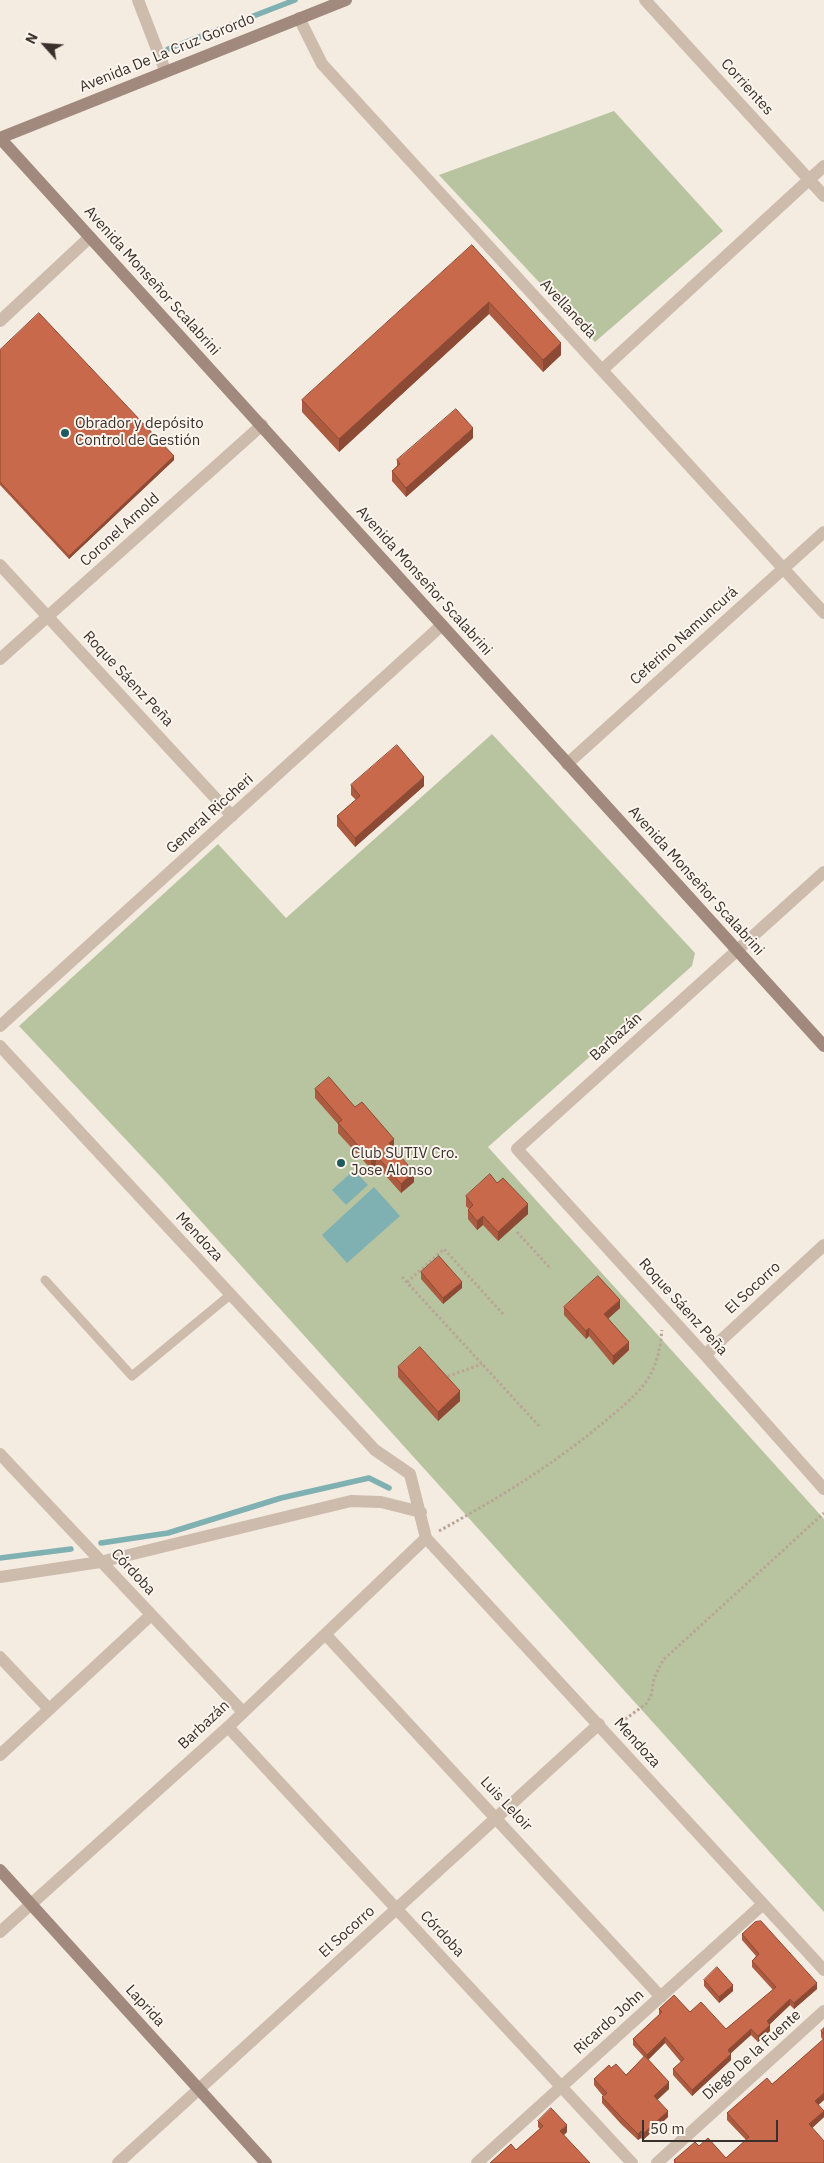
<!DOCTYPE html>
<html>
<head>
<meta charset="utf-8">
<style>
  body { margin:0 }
  #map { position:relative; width:824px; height:2163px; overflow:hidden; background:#f4ebe1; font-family:"IBM Plex Sans",sans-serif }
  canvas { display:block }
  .north { position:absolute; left:20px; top:20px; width:50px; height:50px; -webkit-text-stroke:4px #fbf5ee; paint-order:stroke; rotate:296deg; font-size:14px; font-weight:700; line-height:20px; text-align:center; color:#3b302b }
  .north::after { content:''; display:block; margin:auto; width:18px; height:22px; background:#3b302b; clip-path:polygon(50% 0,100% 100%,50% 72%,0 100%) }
  .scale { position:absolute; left:642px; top:2120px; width:136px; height:22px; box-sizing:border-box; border:2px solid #3b302b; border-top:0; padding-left:6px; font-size:15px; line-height:18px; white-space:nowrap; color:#3b302b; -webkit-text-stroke:4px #fbf5ee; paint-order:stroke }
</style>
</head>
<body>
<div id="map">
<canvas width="824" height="2163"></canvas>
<div class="north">N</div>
<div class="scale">50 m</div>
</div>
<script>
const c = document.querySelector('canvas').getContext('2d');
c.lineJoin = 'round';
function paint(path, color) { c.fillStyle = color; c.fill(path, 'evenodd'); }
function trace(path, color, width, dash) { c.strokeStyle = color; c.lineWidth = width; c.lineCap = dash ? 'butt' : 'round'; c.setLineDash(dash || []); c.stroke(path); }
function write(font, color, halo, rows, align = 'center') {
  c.font = font + ' "IBM Plex Sans",sans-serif'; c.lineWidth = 4; c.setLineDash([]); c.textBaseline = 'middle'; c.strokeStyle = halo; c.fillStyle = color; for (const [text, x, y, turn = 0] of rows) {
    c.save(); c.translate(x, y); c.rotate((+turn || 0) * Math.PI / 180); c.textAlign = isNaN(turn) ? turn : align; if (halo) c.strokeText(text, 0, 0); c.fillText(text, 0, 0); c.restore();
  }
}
paint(new Path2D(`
  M614 111 723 231 595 342 439 175Z
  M492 734 695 953 692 966 488 1147 824 1519V1912L162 1178 19 1026 218 844 286 918Z`), '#b8c4a0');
paint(new Path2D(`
  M354 1170 368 1185 346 1205 332 1190Z
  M374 1187 400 1216 347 1263 322 1235Z`), '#7fb0b2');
trace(new Path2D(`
  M168 49 295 0
  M101 1543 168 1533 281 1498 369 1478 389 1488
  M0 1558 71 1549`), '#7fb0b2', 5.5);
trace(new Path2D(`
  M517 1232 551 1269
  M402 1277 539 1426
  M407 1282 444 1249 503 1314
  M443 1378 482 1364
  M439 1531C497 1499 553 1465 604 1422 618 1410 634 1398 645 1383 657 1367 660 1349 662 1330
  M617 1725 646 1704 651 1696 654 1678 663 1660 824 1513`), '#b9a596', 3, [2.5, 2.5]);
trace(new Path2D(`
  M45 1280 132 1376 230 1295`), '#cdbbac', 9);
trace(new Path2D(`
  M138 0 165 70
  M645 0 824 196
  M299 18 322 64 824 613
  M0 321 90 237
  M602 370 824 166
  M0 565 232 816
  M0 659 262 425
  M567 764 824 532
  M824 872 517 1149 705 1355 824 1489
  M0 1026 442 625
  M0 1046 375 1450 410 1474 426 1538
  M705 1355 824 1245
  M0 1454 243 1712
  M426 1538 824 1970
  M0 1577 100 1562 351 1501 381 1502 421 1512
  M326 1635 661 1997
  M0 1657 49 1709
  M228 1727 632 2163
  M0 1755 151 1615
  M0 1932 228 1727 426 1538
  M118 2163 599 1724
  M477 2163 763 1904
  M657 2163 824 2011`), '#cdbbac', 12);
trace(new Path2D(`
  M0 138 824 1046
  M0 138 346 0
  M0 1870 266 2163`), '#a18a7d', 12);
paint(new Path2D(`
  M472 245 561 355 543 372 489 314 339 452 302 412V400Z
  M0 350 174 460 69 559 0 485Z
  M473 438 406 497 392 481V471L397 466V460Z
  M351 785 424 786 355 847 337 826V816L356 800 351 795Z
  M315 1089 394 1148 414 1182 401 1193 376 1165 371 1169 338 1133V1124L315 1098Z
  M497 1183 528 1214 498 1241 483 1225 477 1230 468 1219V1210L469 1209 466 1206V1196Z
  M421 1272 462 1288 443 1304 421 1279Z
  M564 1307 620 1308 608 1319 629 1350 613 1365 589 1336 586 1339 564 1315Z
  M398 1367 460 1401 438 1421 398 1377Z
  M742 1934 817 1989 794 2009 790 2005 770 2024V2031L758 2042 751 2035 730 2053 731 2060 692 2096 673 2075V2069L681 2062 665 2043 648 2060 669 2089 657 2100 668 2117 643 2140 641 2138 638 2140 621 2124 602 2103V2097L603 2096 594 2085V2079L611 2068 626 2075 644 2057 633 2045V2039L659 2015V2009L690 2012 726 2029 773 1990 752 1967V1961L756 1956 742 1940Z
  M704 1980 733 1991 719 2003 704 1986Z
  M824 2028V2100L818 2105 824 2117 812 2128 824 2163H674V2160L699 2146 726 2158 746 2140 727 2120V2113L772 2084 823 2040 821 2037V2031Z
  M538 2121 567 2132 564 2135 516 2150 540 2129 538 2127Z`), '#ac5a40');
paint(new Path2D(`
  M489 302V314L339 452V439Z
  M561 343V355L543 372V360Z
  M473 428V438L406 497V488Z
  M174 456V460L69 559V556Z
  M424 777V786L355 847V838Z
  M394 1139V1148L389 1153V1143Z
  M376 1155V1165L371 1169V1160Z
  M414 1172V1182L401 1193V1184Z
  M528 1204V1214L498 1241V1232Z
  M483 1216V1225L477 1230V1221Z
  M462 1282V1288L443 1304V1298Z
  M620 1300V1308L604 1322V1314Z
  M589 1328V1336L586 1339V1331Z
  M629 1342V1350L613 1365V1356Z
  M460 1391V1401L438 1421V1412Z
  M817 1983V1989L794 2009V2003Z
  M733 1985V1991L719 2003V1997Z
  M790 1999V2005L767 2027V2021Z
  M770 2025V2031L758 2042V2036Z
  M751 2029V2035L728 2056V2050Z
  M665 2037V2043L647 2061V2055Z
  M731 2054V2060L692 2096V2090Z
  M669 2082V2089L654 2103V2096Z
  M824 2093V2100L815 2108V2101Z
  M668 2111V2117L643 2140V2134Z
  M824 2111V2117L809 2131V2124Z
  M567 2125V2132L560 2138V2131Z
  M641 2131V2138L638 2140V2134Z`), '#8c4a34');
const building = new Path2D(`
  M472 245 561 343 543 360 489 302 339 439 302 400Z
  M39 313 174 456 69 556 0 482V350Z
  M456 409 473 428 406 488 392 471 400 464 397 460Z
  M397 745 424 777 355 838 337 816 360 796 351 785Z
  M329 1077 355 1107 362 1102 394 1139 389 1143 414 1172 401 1184 376 1155 371 1160 338 1123 342 1120 315 1089Z
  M490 1174 497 1183 503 1178 528 1204 498 1232 483 1216 477 1221 468 1210 473 1205 466 1196Z
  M439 1256 462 1282 443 1298 421 1272Z
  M598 1276 620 1300 604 1314 629 1342 613 1356 589 1328 586 1331 564 1307Z
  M420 1347 460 1391 438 1412 398 1367Z
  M761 1921 817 1983 794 2003 790 1999 767 2021 770 2025 758 2036 751 2029 728 2050 731 2054 692 2090 673 2069 684 2059 665 2037 647 2055 633 2039 662 2012 659 2009 674 1995 690 2012 701 2002 726 2029 776 1987 752 1961 759 1954 742 1934 755 1922Z
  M717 1967 733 1985 719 1997 704 1980Z
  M824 2028V2034L821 2031Z
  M824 2039V2093L815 2101 824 2111 809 2124 824 2141V2163H676L674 2160 695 2142 699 2146 708 2138 726 2158 749 2137 727 2113 767 2078 772 2084Z
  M645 2056 669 2082 654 2096 668 2111 643 2134 641 2131 638 2134 621 2117 602 2097 607 2093 594 2079 609 2065 611 2068 616 2064 626 2075Z
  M551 2108 567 2125 560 2131 590 2163H490L511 2144 516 2150 543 2126 538 2121Z`);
paint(building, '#c8694b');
trace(building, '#8c4a34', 1);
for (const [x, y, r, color] of [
  [65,433,5,"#1f5a5e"],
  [341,1163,5,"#1f5a5e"]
]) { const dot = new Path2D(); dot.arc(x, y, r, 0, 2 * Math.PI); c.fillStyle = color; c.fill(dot); trace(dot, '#fbf5ee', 2); }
write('15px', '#3b302b', '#fbf5ee', [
  ["Avenida De La Cruz Gorordo",167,53,-22],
  ["Corrientes",747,87,48],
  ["Avenida Monseñor Scalabrini",152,281,48],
  ["Avellaneda",568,309,47],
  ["Coronel Arnold",120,530,-42],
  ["Avenida Monseñor Scalabrini",424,581,48],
  ["Ceferino Namuncurá",684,636,-42],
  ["Roque Sáenz Peña",128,679,47],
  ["General Riccheri",210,814,-42],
  ["Avenida Monseñor Scalabrini",696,881,48],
  ["Barbazán",616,1037,-42],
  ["Mendoza",199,1237,47],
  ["El Socorro",753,1288,-43],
  ["Roque Sáenz Peña",683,1307,48],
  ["Córdoba",133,1572,47],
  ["Barbazán",204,1725,-43],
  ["Mendoza",637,1743,48],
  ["Luis Leloir",506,1804,47],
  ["El Socorro",347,1932,-42],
  ["Córdoba",442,1934,47],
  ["Laprida",145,2006,48],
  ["Ricardo John",609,2022,-42],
  ["Diego De la Fuente",752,2055,-42]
]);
write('15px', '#3b302b', '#fbf5ee', [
  ["Obrador y depósito",75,424],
  ["Control de Gestión",75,441],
  ["Club SUTIV Cro.",351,1154],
  ["Jose Alonso",351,1171]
], 'left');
</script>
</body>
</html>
